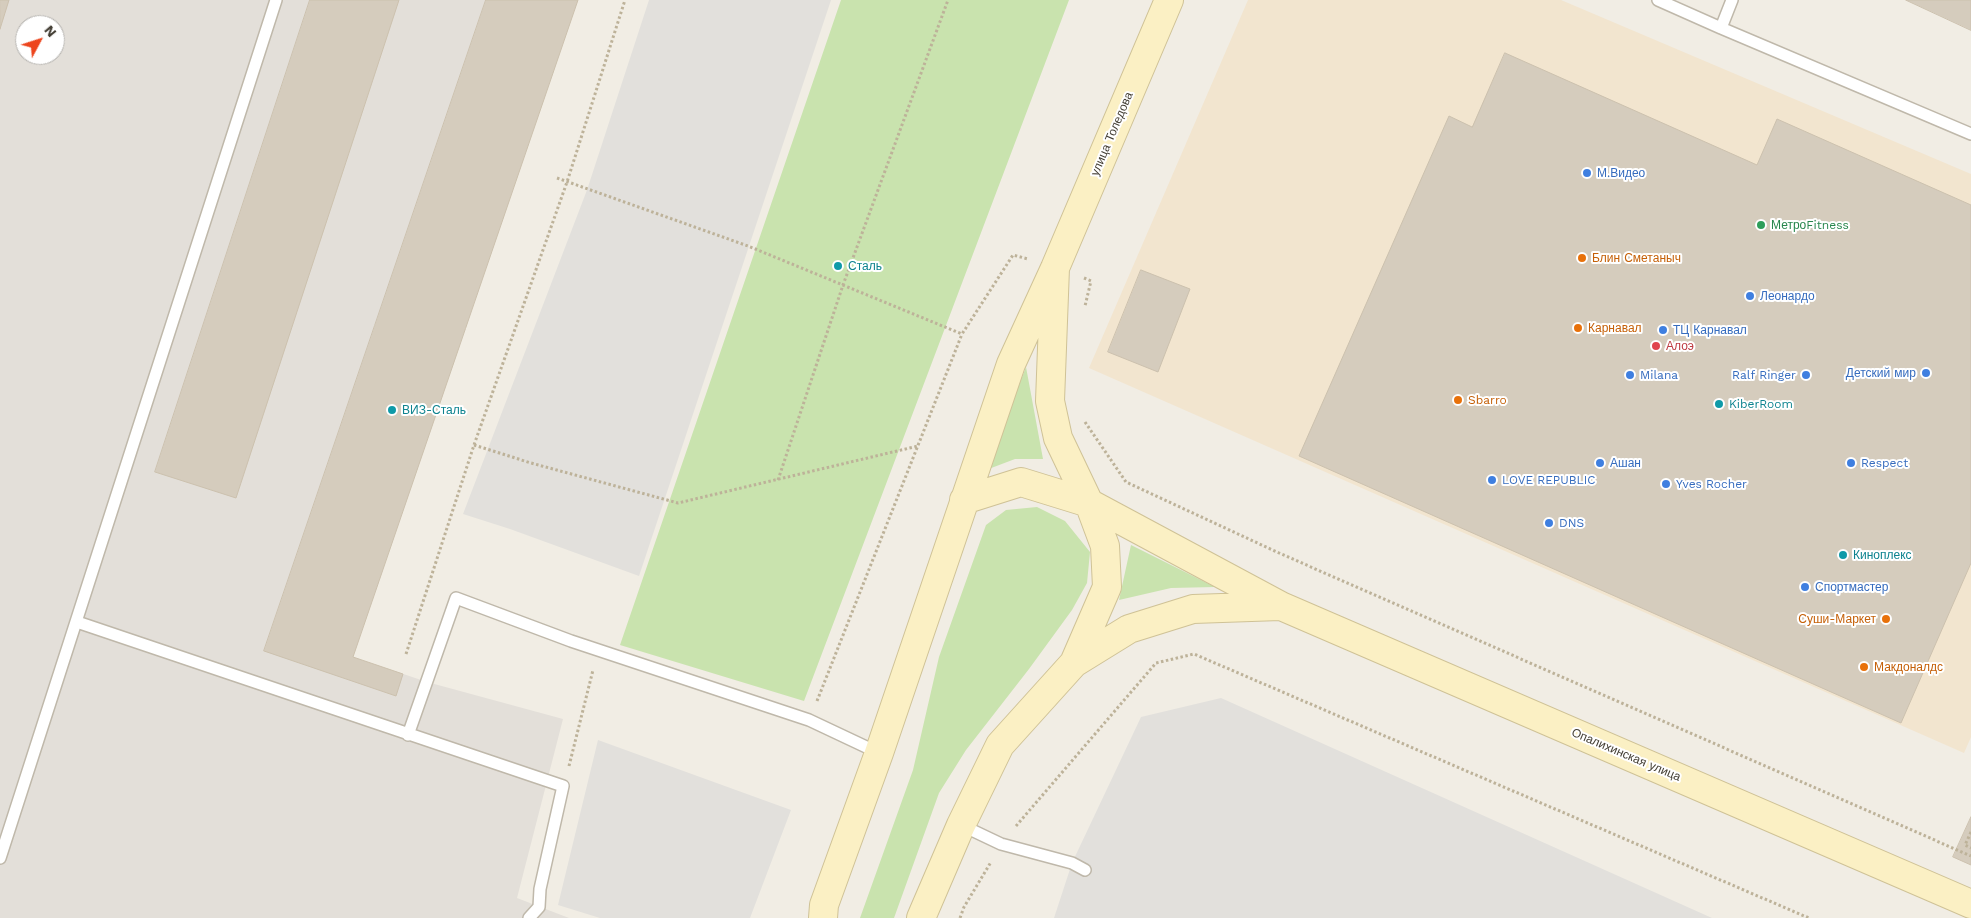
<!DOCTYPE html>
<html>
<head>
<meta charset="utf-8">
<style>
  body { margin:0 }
  #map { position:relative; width:1971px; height:918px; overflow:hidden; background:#f1ede4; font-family:"Work Sans",sans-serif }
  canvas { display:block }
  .north { position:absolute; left:15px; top:15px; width:50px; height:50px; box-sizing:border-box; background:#fff; border:1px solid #b4b2ae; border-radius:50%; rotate:50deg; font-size:14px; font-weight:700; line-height:20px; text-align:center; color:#433e34 }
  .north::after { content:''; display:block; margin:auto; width:18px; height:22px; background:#ed461e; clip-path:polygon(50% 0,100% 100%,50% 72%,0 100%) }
</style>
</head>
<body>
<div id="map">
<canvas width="1971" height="918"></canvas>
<div class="north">N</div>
</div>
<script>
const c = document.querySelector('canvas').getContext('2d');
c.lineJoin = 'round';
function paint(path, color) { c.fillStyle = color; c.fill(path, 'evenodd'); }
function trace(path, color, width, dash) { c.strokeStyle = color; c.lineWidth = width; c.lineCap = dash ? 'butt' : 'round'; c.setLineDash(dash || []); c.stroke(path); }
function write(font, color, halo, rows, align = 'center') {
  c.font = font + ' "Work Sans",sans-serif'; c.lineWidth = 4; c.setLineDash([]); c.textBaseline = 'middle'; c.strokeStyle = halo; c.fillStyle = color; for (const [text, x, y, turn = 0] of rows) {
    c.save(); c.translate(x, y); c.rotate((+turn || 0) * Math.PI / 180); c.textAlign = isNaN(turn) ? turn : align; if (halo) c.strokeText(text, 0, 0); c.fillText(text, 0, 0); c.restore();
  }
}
paint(new Path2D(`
  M1248 0H1561L1971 174V737L1964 753 1089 368Z`), '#f2e5cf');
paint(new Path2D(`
  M0 0H578L353 657 427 682 563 719 517 898 569 918H0ZM25 25H55V55H25Z`), '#e3dfd9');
paint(new Path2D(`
  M841 0H1069L804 701 620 645Z
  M1026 367 1043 459H1015L986 470Z
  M1037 507 1065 521 1090 552 1087 583 1072 610 1029 669 966 750 939 793 894 918H860L913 770 939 657 986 525 1006 510Z
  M1131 545 1215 587 1171 588 1119 600Z`), '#c9e3ae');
paint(new Path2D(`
  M649 0H831L639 576 510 529 463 514 587 190Z
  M1221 698 1712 918H1054L1072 863 1141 717Z
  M598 740 791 810 750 918H600L558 905Z`), '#e2e0dc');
const building = new Path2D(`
  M0 0H9L0 29Z
  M310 0H399L236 498 155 472Z
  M486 0H578L353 657 403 674 396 696 264 651Z
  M1906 0H1971V30Z
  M1505 53 1757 165 1777 119 1971 205V563L1901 723 1299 456 1449 116 1472 127Z
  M1141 270 1190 289 1158 372 1108 352Z
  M1971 817V865L1953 857Z`);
paint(building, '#d5ccbd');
trace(building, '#ccc1ae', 1);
const lane = new Path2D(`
  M1658 0 1721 28
  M1732 0 1721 28 1971 134
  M77 622 563 786 540 889 539 907 529 918
  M408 735 456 598 571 641 809 720 879 753
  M961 825 1001 844 1072 863 1085 870
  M0 858 276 0`);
const secondary = new Path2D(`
  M1055 268 1050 401 1058 438 1089 503 1281 606 1971 904
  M964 500 1021 482 1089 503 1105 546 1107 587 1074 663
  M823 918 824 905 879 753 1011 364 1055 268 1169 0
  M921 918 961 825 1000 745 1074 663 1129 629 1193 609 1280 606`);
trace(lane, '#bfb8aa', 14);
trace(secondary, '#cfc296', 30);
trace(new Path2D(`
  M557 178 748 246 962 334 1013 255 1028 259
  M1084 278 1091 281 1085 306
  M1085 422 1126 482 1279 553 1971 856
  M474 445 531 463 678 503 918 446
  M778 480 843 285 948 0
  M406 654 474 445 567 182 625 0
  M817 701 962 334
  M569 766 593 670
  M1016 826 1156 663 1194 654 1809 918
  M1971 832 1965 845 1971 848
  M960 918 964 907 991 862`), '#bdb299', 3, [2.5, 2.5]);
trace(lane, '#fff', 11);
trace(secondary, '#fbf0c4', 28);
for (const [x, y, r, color] of [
  [1587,173,5,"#3f7fe0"],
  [1761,225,5,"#2e9e5b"],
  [1582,258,5,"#e8710a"],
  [838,266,5,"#0f9aa8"],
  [1750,296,5,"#3f7fe0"],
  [1578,328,5,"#e8710a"],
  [1663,330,5,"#3f7fe0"],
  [1656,346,5,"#e0444e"],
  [1926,373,5,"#3f7fe0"],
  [1630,375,5,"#3f7fe0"],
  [1806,375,5,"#3f7fe0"],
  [1458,400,5,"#e8710a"],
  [1719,404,5,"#0f9aa8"],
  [392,410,5,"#0f9aa8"],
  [1600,463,5,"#3f7fe0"],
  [1851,463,5,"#3f7fe0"],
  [1492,480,5,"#3f7fe0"],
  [1666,484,5,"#3f7fe0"],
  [1549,523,5,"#3f7fe0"],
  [1843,555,5,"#0f9aa8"],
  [1805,587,5,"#3f7fe0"],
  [1886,619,5,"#e8710a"],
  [1864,667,5,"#e8710a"]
]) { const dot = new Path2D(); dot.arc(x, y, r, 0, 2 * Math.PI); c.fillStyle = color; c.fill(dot); trace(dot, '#fff', 2); }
write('12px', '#433e34', '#fff', [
  ["улица Толедова",1112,134,-67],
  ["Опалихинская улица",1626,755,23]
]);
write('12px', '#366cbe', '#fff', [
  ["М.Видео",1597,173],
  ["Леонардо",1760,296],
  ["ТЦ Карнавал",1673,330],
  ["Детский мир",1916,373,"right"],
  ["Milana",1640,375],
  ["Ralf Ringer",1796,375,"right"],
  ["Ашан",1610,463],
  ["Respect",1861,463],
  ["LOVE REPUBLIC",1502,480],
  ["Yves Rocher",1676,484],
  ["DNS",1559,523],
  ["Спортмастер",1815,587]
], 'left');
write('12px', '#27864d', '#fff', [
  ["МетроFitness",1771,225]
], 'left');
write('12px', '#c56008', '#fff', [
  ["Блин Сметаныч",1592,258],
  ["Карнавал",1588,328],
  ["Sbarro",1468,400],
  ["Суши-Маркет",1876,619,"right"],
  ["Макдоналдс",1874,667]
], 'left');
write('12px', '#0d838f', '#fff', [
  ["Сталь",848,266],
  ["KiberRoom",1729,404],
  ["ВИЗ-Сталь",402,410],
  ["Киноплекс",1853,555]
], 'left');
write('12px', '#be3a42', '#fff', [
  ["Алоэ",1666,346]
], 'left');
</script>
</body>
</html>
